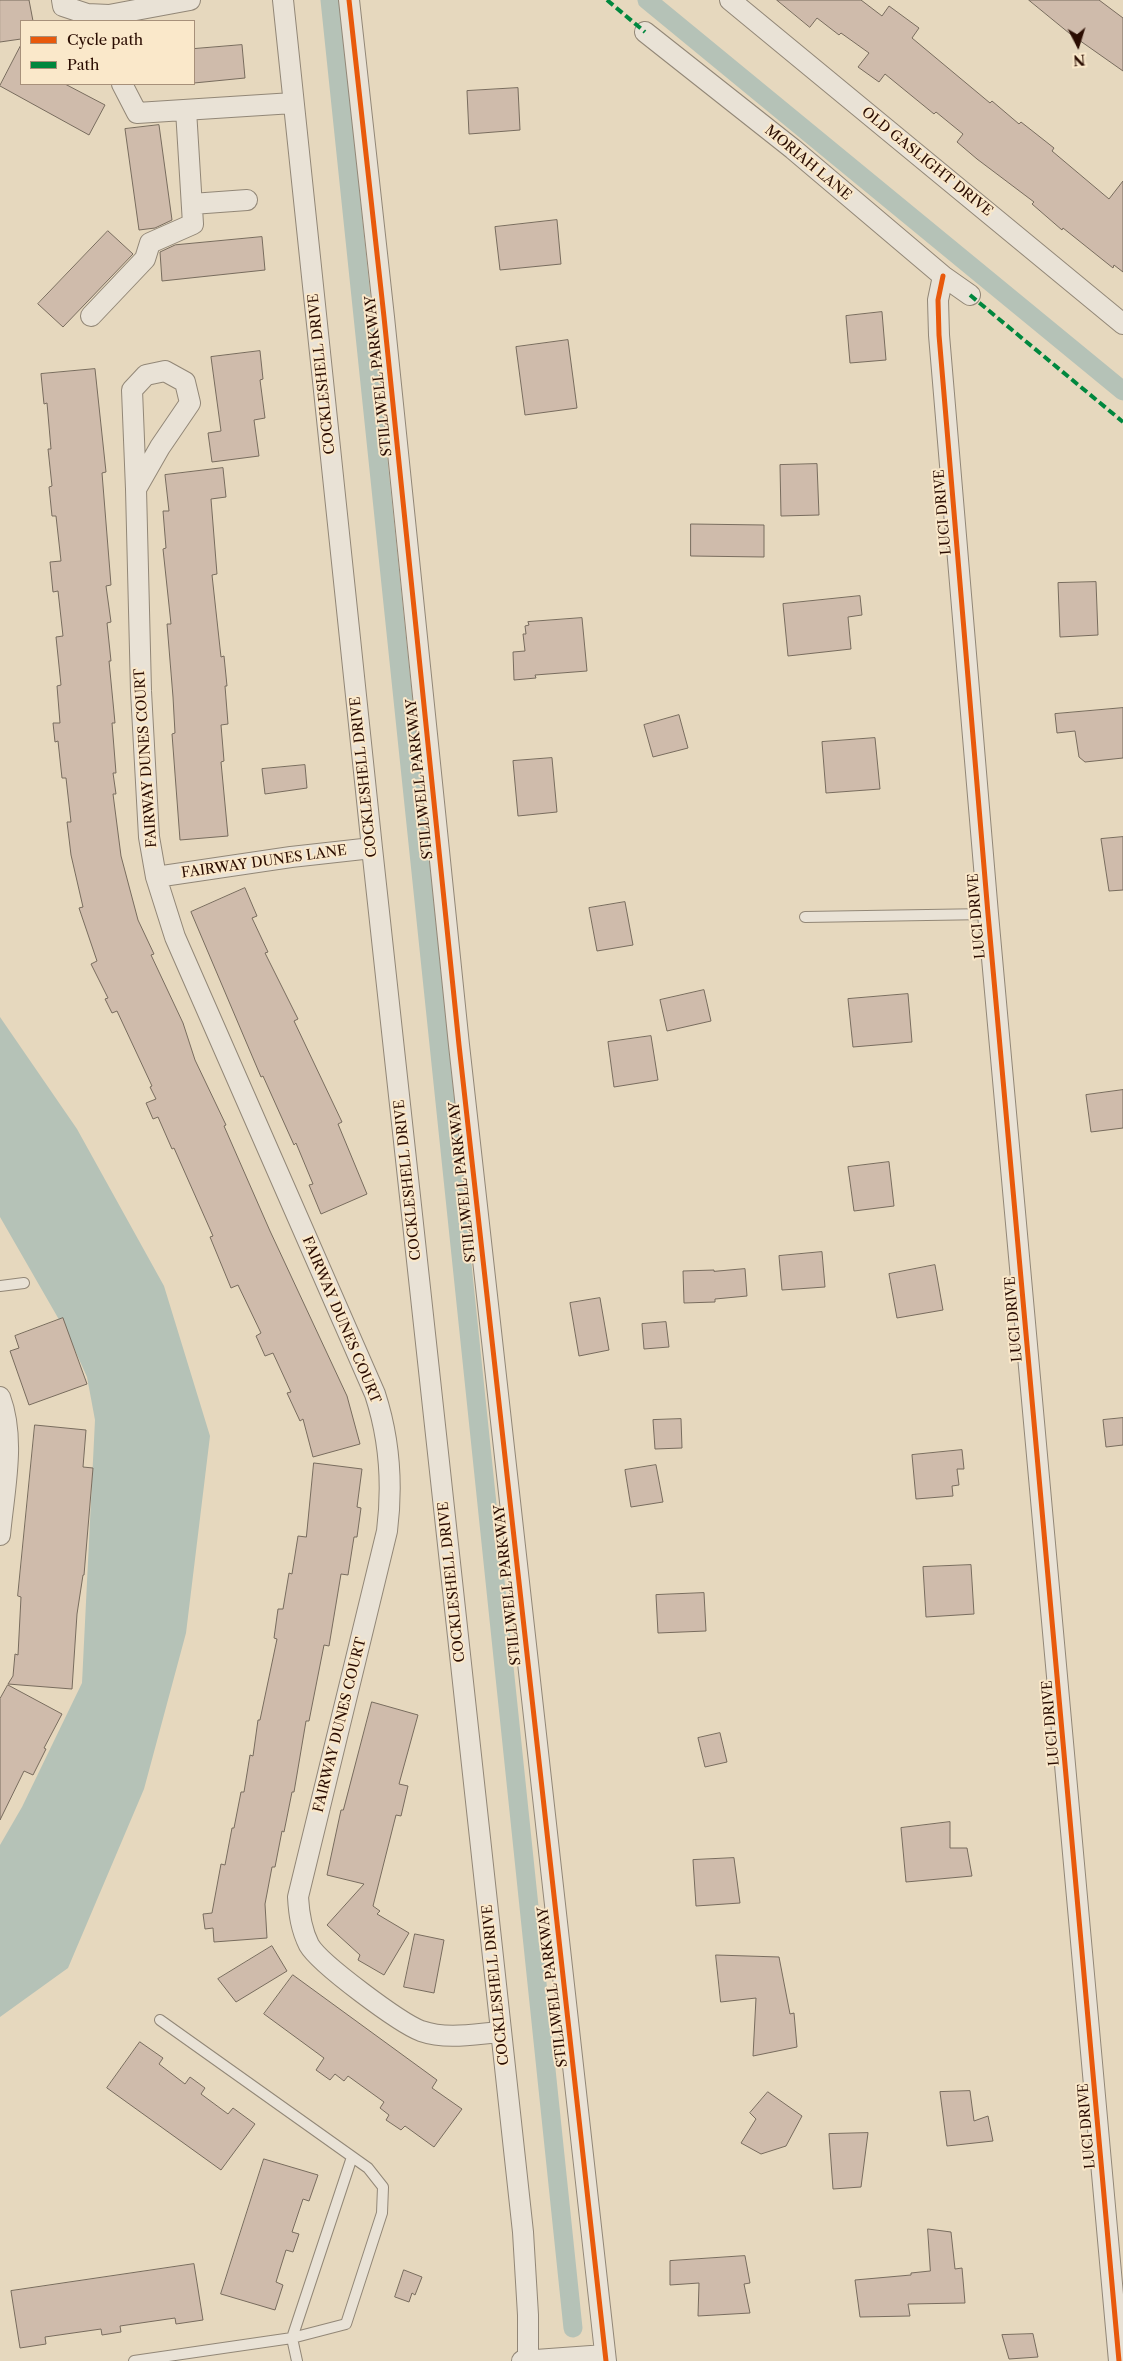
<!DOCTYPE html>
<html>
<head>
<meta charset="utf-8">
<style>
  body { margin:0 }
  #map { position:relative; width:1123px; height:2361px; overflow:hidden; background:#e6d8be; font-family:"Libre Caslon Text",serif }
  canvas { display:block }
  .legend { position:absolute; left:20px; top:20px; width:175px; height:65px; box-sizing:border-box; background:#fae8ca; border:1px solid #a7907a; margin:0; padding:6px 9px; list-style:none; font-size:15px; color:#2b0d02 }
  .legend li { display:flex; align-items:center; gap:10px; height:25px }
  .legend b { width:25px; border:1px solid #a7907a }
  .north { position:absolute; left:1053px; top:20px; width:50px; height:50px; -webkit-text-stroke:4px #fae8ca; paint-order:stroke; rotate:175deg; font-size:14px; font-weight:700; line-height:20px; text-align:center; color:#2b0d02 }
  .north::after { content:''; display:block; margin:auto; width:18px; height:22px; background:#2b0d02; clip-path:polygon(50% 0,100% 100%,50% 72%,0 100%) }
</style>
</head>
<body>
<div id="map">
<canvas width="1123" height="2361"></canvas>
<ul class="legend">
<li><b style="height:6px;background:#e8590c"></b>Cycle path</li>
<li><b style="height:6px;background:#00873e"></b>Path</li>
</ul>
<div class="north">N</div>
</div>
<script>
const c = document.querySelector('canvas').getContext('2d');
c.lineJoin = 'round';
function paint(path, color) { c.fillStyle = color; c.fill(path, 'evenodd'); }
function trace(path, color, width, dash) { c.strokeStyle = color; c.lineWidth = width; c.lineCap = dash ? 'butt' : 'round'; c.setLineDash(dash || []); c.stroke(path); }
function write(font, color, halo, rows, align = 'center') {
  c.font = font + ' "Libre Caslon Text",serif'; c.lineWidth = 4; c.setLineDash([]); c.textBaseline = 'middle'; c.strokeStyle = halo; c.fillStyle = color; for (const [text, x, y, turn = 0] of rows) {
    c.save(); c.translate(x, y); c.rotate((+turn || 0) * Math.PI / 180); c.textAlign = isNaN(turn) ? turn : align; if (halo) c.strokeText(text, 0, 0); c.fillText(text, 0, 0); c.restore();
  }
}
paint(new Path2D(`
  M0 1017 77 1129 164 1286 210 1436 186 1633 144 1789 68 1968 0 2017V1845L22 1807 82 1683 95 1420 87 1377 69 1337 0 1217Z`), '#b5c2b7');
trace(new Path2D(`
  M330 0 573 2328
  M647 0 1123 391`), '#b5c2b7', 19);
const building = new Path2D(`
  M0 0H29L33 21H21V39L0 42Z
  M777 0H861L882 16 889 6 919 28 912 38 990 103 992 101 1019 124 1021 122 1054 148 1052 151 1109 199 1123 181V272L1114 265 1113 268 1063 228 1062 230 1032 204 1034 202 977 159 957 142 963 134 936 112 934 114 885 74 879 82 858 67 869 53 841 33 839 35 817 18 810 27Z
  M1029 0H1099L1123 18V71L1069 33Z
  M21 45V84H65L105 105 89 135 0 86Z
  M242 45 245 78 194 83V49Z
  M518 88 520 130 469 134 467 91Z
  M159 125 172 220 155 228 139 230 125 129Z
  M557 220 561 264 500 270 495 227Z
  M108 231 133 254 63 327 38 304Z
  M262 237 265 270 162 281 160 252 175 245Z
  M882 312 886 360 850 363 846 316Z
  M568 340 577 408 525 415 516 347Z
  M260 351 263 379 260 380 265 418 254 420 259 456 212 462 208 433 221 431 211 357Z
  M95 369 106 472 102 473 111 585 106 586 111 622 107 623 111 661H109L115 723H112L116 773H113L116 794H113L121 856 138 920 154 954 151 955 183 1023 195 1060 226 1125 224 1126 270 1231 347 1396 360 1444 313 1457 303 1419 300 1421 287 1393 291 1392 273 1353 265 1356 256 1336 261 1333 238 1285 231 1288 210 1237 213 1236 174 1148 172 1149 158 1117 153 1119 146 1103 156 1099 150 1087 152 1086 117 1011 112 1013 105 999 108 998 91 964 97 961 79 908 83 907 71 855 67 822H71L66 778H62L58 741 55 742 53 723H60L57 686 61 685 56 637 63 636 58 591 53 592 50 562 61 561 56 516H52L49 487 52 486 48 449H51L47 403 44 404 41 374Z
  M817 464 819 515 781 516 780 465Z
  M223 468 226 497 211 499 217 574 212 575 221 657 224 656 227 686H225L228 724 221 725 224 761 221 762 228 836 180 840 172 734 175 733 173 697 167 624H171L163 549 166 548 163 511H169L165 475Z
  M691 524 764 525V557L691 556Z
  M1096 582 1098 635 1060 637 1058 583Z
  M860 596 862 615 848 617 851 649 788 656 783 604Z
  M582 618 587 671 535 675 536 678 514 680 513 652 525 651 523 634H526L525 626 529 625 528 622Z
  M1123 708V758L1085 762 1079 757 1075 731 1057 733 1055 714Z
  M679 715 688 748 653 757 644 725Z
  M875 738 880 789 826 793 822 742Z
  M552 758 557 812 518 816 513 761Z
  M305 765 307 788 265 794 262 769Z
  M1123 837V890L1109 891 1101 839Z
  M245 888 257 916 252 918 268 952 265 953 298 1019 294 1021 342 1122 338 1124 367 1194 321 1214 309 1185 313 1184 296 1143 294 1145 263 1076 261 1077 191 912Z
  M625 902 633 945 597 951 589 908Z
  M704 990 711 1021 667 1031 660 1000Z
  M908 994 912 1042 853 1047 848 999Z
  M651 1036 658 1080 614 1087 608 1042Z
  M1123 1090V1128L1091 1132 1086 1095Z
  M889 1162 894 1206 854 1211 848 1167Z
  M822 1252 825 1287 782 1290 779 1256Z
  M935 1265 943 1310 897 1318 889 1274Z
  M745 1269 747 1296 715 1299V1302L684 1303 683 1271 714 1270V1271Z
  M600 1298 609 1350 579 1356 570 1303Z
  M63 1318 87 1384 29 1405 10 1351 19 1348 15 1336Z
  M666 1322 669 1347 644 1349 642 1324Z
  M1123 1418V1445L1106 1447 1103 1420Z
  M681 1419 682 1448 655 1449 653 1420Z
  M35 1425 86 1430 83 1467 93 1468 84 1575H83L77 1614 72 1689 8 1684 13 1676 15 1654 18 1655 21 1597 18 1596Z
  M962 1450 964 1469H957L959 1485 952 1486 953 1496 916 1499 912 1455Z
  M314 1463 362 1469 357 1507 361 1508 357 1537H354L348 1575 341 1574 329 1646 324 1645 309 1721H306L294 1792H292L284 1832 282 1831 275 1867H272L265 1904 267 1938 214 1942 213 1928 205 1929 203 1914 212 1913 221 1864 225 1865 232 1828H234L241 1792H244L250 1755 253 1756 258 1720H260L277 1639 274 1638 278 1609H283L289 1573 292 1574 298 1536 306 1537Z
  M656 1465 663 1502 631 1507 625 1470Z
  M971 1565 974 1614 926 1617 923 1567Z
  M704 1593 706 1631 658 1633 656 1595Z
  M8 1685 62 1714 44 1748 46 1749 33 1775 24 1771 0 1820V1699Z
  M372 1702 418 1715 399 1784 408 1786 401 1816 396 1815 373 1906 380 1911 377 1914 409 1933 384 1975 358 1960 360 1955 327 1925 364 1884 327 1875 341 1810H343Z
  M720 1733 727 1762 705 1767 698 1738Z
  M950 1822V1848H967L972 1876 906 1882 901 1828Z
  M734 1858 740 1903 696 1906 693 1860Z
  M415 1934 444 1940 434 1993 404 1987Z
  M272 1946 287 1971 236 2002 218 1979Z
  M716 1955 779 1957 790 2014 794 2013 797 2047 753 2056 756 1998 721 2002Z
  M293 1975 437 2080 432 2088 462 2109 434 2147 405 2126 401 2130 386 2120 389 2115 380 2108 384 2102 348 2076 344 2081 335 2074 330 2080 316 2070 324 2058 264 2014Z
  M140 2042 163 2058 159 2064 185 2084 190 2077 205 2088 201 2094 228 2114 233 2108 255 2124 221 2170 107 2088Z
  M970 2091 974 2121 988 2116 993 2141 947 2146 940 2092Z
  M768 2092 802 2116 786 2146 761 2154 741 2143 756 2119 750 2113Z
  M868 2133 861 2187 833 2189 829 2134Z
  M264 2159 318 2175 309 2201 303 2199 292 2232 299 2234 293 2252 286 2250 276 2282 283 2285 275 2310 221 2294Z
  M928 2229 951 2232 955 2269 962 2268 965 2303 908 2304 910 2316 860 2317 855 2280 911 2275V2273L930 2271Z
  M745 2256 750 2283 744 2284 750 2313 698 2316 699 2283 670 2285V2261Z
  M194 2264 203 2320 176 2324 175 2318 120 2326 121 2332 102 2335 101 2329 45 2337 46 2344 20 2348 11 2291Z
  M404 2270 422 2277 415 2295 412 2293 409 2302 395 2297Z
  M1033 2334 1038 2357 1009 2359 1002 2335Z`);
paint(building, '#cfbbab');
trace(building, '#786c5e', 1);
const lane = new Path2D(`
  M805 917 988 914
  M0 1286 24 1283
  M160 2020 368 2168 383 2187 382 2213 346 2324 292 2338
  M292 2338 352 2157
  M134 2361 292 2338 297 2361`);
const street = new Path2D(`
  M62 0 63 6 87 14 109 15 190 0
  M283 0 372 848 523 2232 528 2315V2359
  M349 0 384 317 459 1045 606 2361
  M730 0 1123 324
  M645 32 793 149 943 276 970 295
  M122 84 137 113 293 103
  M192 204 247 200
  M943 276 938 300 939 335 988 914 1119 2361
  M91 316 145 259 150 243 193 224 186 110
  M165 371 185 382 190 403 160 447 136 489 132 390 146 375Z
  M136 489 141 691 149 837 156 877 175 937 375 1394C390 1440 393 1483 387 1531L298 1897C299 1914 301 1929 309 1945 320 1964 400 2023 421 2031 447 2040 475 2034 501 2032
  M156 877 291 857 372 848
  M0 1397C16 1440 4 1490 0 1535
  M522 2361 605 2355`);
trace(lane, '#928777', 12);
trace(street, '#928777', 22);
trace(lane, '#e9e2d6', 10);
trace(street, '#e9e2d6', 20);
trace(new Path2D(`
  M607 0 645 32
  M970 295 1123 422`), '#00873e', 4, [8, 4]);
trace(new Path2D(`
  M349 0 384 317 459 1045 606 2361
  M943 276 938 300 939 335 988 914 1119 2361`), '#e8590c', 5);
write('14px', '#2b0d02', '#fae8ca', [
  ["OLD GASLIGHT DRIVE",927,162,39],
  ["MORIAH LANE",808,163,40],
  ["COCKLESHELL DRIVE",322,374,-96],
  ["STILLWELL PARKWAY",379,376,-96],
  ["LUCI DRIVE",943,512,-95],
  ["FAIRWAY DUNES COURT",146,758,-94],
  ["COCKLESHELL DRIVE",364,777,-96],
  ["STILLWELL PARKWAY",420,779,-96],
  ["FAIRWAY DUNES LANE",264,862,-8],
  ["LUCI DRIVE",977,916,-95],
  ["COCKLESHELL DRIVE",408,1180,-96],
  ["STILLWELL PARKWAY",463,1182,-96],
  ["LUCI DRIVE",1014,1319,-95],
  ["FAIRWAY DUNES COURT",341,1320,67],
  ["COCKLESHELL DRIVE",452,1582,-96],
  ["STILLWELL PARKWAY",508,1585,-96],
  ["LUCI DRIVE",1051,1723,-95],
  ["FAIRWAY DUNES COURT",340,1725,-76],
  ["COCKLESHELL DRIVE",496,1985,-96],
  ["STILLWELL PARKWAY",553,1987,-97],
  ["LUCI DRIVE",1087,2126,-95]
]);
</script>
</body>
</html>
